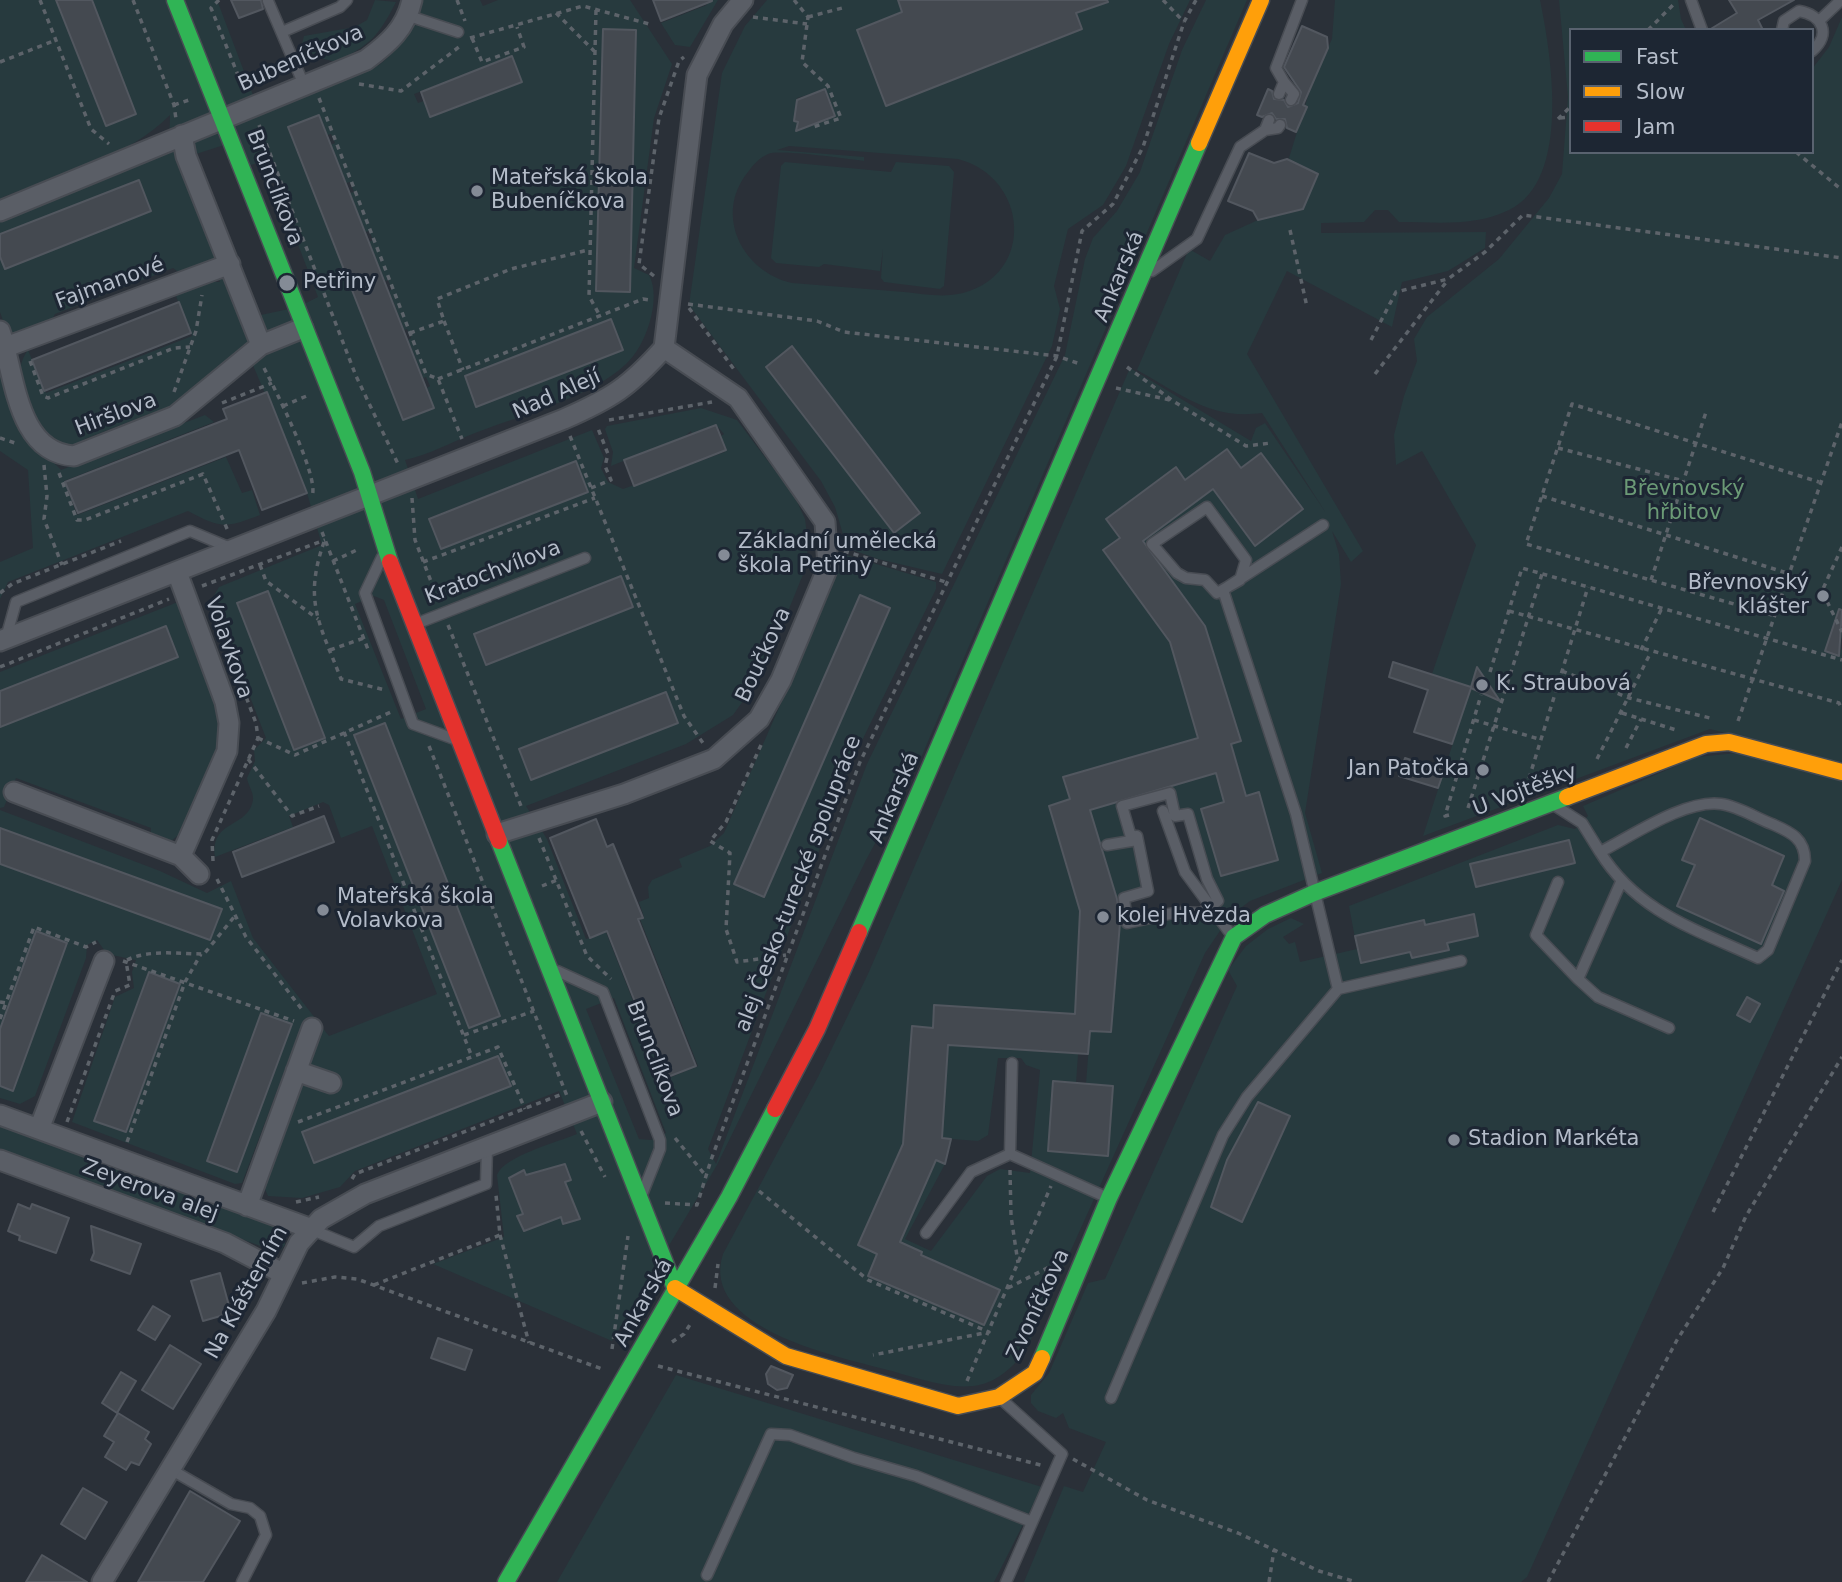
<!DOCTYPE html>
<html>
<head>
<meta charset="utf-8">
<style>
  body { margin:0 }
  #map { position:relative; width:1842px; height:1582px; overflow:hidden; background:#2a3038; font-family:"DejaVu Sans",sans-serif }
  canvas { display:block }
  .legend { position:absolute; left:1569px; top:28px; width:245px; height:126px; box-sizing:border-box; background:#1d2633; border:2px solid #59626f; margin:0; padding:9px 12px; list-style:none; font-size:21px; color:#b4bcc9 }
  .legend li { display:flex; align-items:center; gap:14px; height:35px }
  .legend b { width:35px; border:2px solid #59626f }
</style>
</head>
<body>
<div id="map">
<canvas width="1842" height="1582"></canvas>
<ul class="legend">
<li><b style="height:9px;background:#30b455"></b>Fast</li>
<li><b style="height:9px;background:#ff9f0a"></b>Slow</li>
<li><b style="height:9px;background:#e5322d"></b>Jam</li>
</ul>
</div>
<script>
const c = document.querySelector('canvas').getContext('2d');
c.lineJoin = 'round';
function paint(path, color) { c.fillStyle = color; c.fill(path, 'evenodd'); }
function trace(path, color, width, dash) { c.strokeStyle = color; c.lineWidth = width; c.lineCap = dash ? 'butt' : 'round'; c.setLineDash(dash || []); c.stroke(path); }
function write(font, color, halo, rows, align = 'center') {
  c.font = font + ' "DejaVu Sans",sans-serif'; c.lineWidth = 6; c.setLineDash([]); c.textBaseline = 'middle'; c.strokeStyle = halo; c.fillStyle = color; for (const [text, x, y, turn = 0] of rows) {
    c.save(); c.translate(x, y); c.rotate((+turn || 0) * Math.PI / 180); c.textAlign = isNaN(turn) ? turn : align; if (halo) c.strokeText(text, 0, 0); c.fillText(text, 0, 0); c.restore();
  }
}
paint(new Path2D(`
  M0 0H56L106 126 136 114 92 0H217L259 111 379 65C403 46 411 28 419 0H480L483 6 498 0H630L672 64 654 118 634 268 649 275C662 299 646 346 626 364 590 398 521 415 475 433 452 442 428 455 405 460L418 499 592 430 604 458 601 468 608 482 623 489 725 452 721 436 724 434 716 425 692 434 691 431 685 436 611 466 613 452 605 429 607 426 701 408 737 420 795 497 805 519 808 543 806 567 763 673 733 715 686 744 526 806 547 839 586 939 606 932 664 1080 698 1066 640 919 644 917 639 902 649 898 648 887 652 880 682 867 679 859 710 846 724 833 832 587 841 556 846 555 936 582V589L853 759 708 1149 716 1164 867 764 1065 355 1085 259 1093 238 1117 211 1140 172 1182 50 1206 0H1247L920 760 866 860 717 1165 612 1341 433 1264 504 1237 497 1175C504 1156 558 1142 577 1134L559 1091 355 1171 340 1187 302 1198 268 1196 264 1187 299 1087 307 1084 311 1067 308 1061 320 1025 329 1036 437 994 372 826 341 838 329 805 323 802 289 816 293 827 215 857C210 819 248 829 253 800 254 793 248 785 247 778L255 761 254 750 266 738 212 599 219 587 322 545 307 493 244 344 235 356 171 410 152 413 85 439 71 451 32 425C26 401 11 372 28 350L46 393 192 336 174 291 205 282H220L212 261 180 273 173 268 55 314 50 323 13 334 7 332 0 312V257L5 269 151 210 139 180 0 234V221L157 154 169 152 170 115C126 159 61 174 3 197L0 204ZM603 29 636 30 629 292 596 291ZM512 57 522 82 431 117 424 101 418 103 414 94ZM319 115 327 135 331 134 335 143 331 145 346 183 350 182 354 192 350 193 365 232 369 231 373 240 369 242 385 281 388 280 392 289 389 291 404 330 407 329 411 338 408 340 423 378 426 377 430 386 427 388 434 408 404 420 288 127ZM224 145 289 309 256 316 193 155ZM266 160 318 297 306 303 251 165ZM611 319 623 350 476 407 465 376ZM576 461 588 492 441 549 429 518ZM621 577 633 607 486 664 474 634ZM268 592 325 738 295 750 237 604ZM374 596 384 600 426 709 401 719 355 604ZM860 596 890 609 764 897 734 884ZM666 692 678 723 531 780 520 749ZM384 723 442 869 469 1027 354 735ZM614 998 666 1133 651 1140 639 1139 586 1009ZM498 1056 510 1087 314 1163 302 1132ZM534 1174 571 1180 565 1182 579 1219 564 1225 561 1217 523 1231 517 1216 523 1214 509 1177Z
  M375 0 396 2C378 37 371 44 336 62 323 59 310 56 302 44L304 36 355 27 367 20Z
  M705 0H718L690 47 675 45 661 23 707 5Z
  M767 0H898L903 14 857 30 886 105 1082 29 1076 14 1102 4 1101 0H1190L1169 44 1126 166 1103 205 1068 229 1054 286 1060 309 1052 346 942 574 878 559 847 548 835 507 821 481 689 305 722 73 745 26ZM825 90 831 102 809 127 797 126 798 122 794 121 797 98ZM789 146 958 159C1028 177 1036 274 963 293 944 298 923 294 904 292 867 289 830 286 792 283 743 272 713 215 748 172 753 165 759 158 768 154 779 149 847 159 864 161V157L777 150ZM792 347 920 513 894 533 766 367Z
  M1335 0H1540C1551 53 1572 180 1509 210 1475 227 1436 222 1399 222L1388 210H1375L1364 222 1321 223V233L1486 232 1485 248 1448 271 1402 282 1392 327 1287 271 1247 354 1363 551 1351 562 1332 531 1339 554 1341 584 1305 813 1322 873 1250 901 1230 916 1205 953 1025 1352C1012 1368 995 1384 973 1386 944 1389 912 1376 884 1369 836 1356 699 1328 723 1254L818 1077 868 974 1130 368 1251 441 1256 428 1265 423 1326 513 1262 413C1210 420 1181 394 1137 370L1189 249 1210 261 1225 235 1258 220 1302 210 1308 196 1289 158 1313 80 1332 39ZM1227 449 1241 468 1261 453 1303 509 1255 545 1213 489 1143 541 1198 616 1168 638 1103 551 1120 538 1106 519 1176 468 1185 480ZM1207 507 1246 560 1240 580 1217 593 1205 580 1177 573 1152 544ZM1198 738 1202 752 1238 767 1246 796 1259 793 1278 860 1221 876 1202 809 1224 802 1216 773 1090 810 1070 799 1064 777ZM1169 794 1175 816 1188 814 1217 901 1193 911 1127 923 1125 898 1148 891 1137 836H1131L1122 806ZM935 1005 1074 1014 1090 1031 1086 1084 1113 1086 1108 1155 1048 1151 1053 1081 1076 1083 1078 1054 948 1045 949 1029 933 1027ZM998 1058H1021L1026 1065 1040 1070 1030 1173 1000 1169 987 1176 931 1251 905 1239 945 1164 952 1139 978 1141 988 1135ZM942 1138 951 1139 945 1163 936 1160 892 1260 858 1245 903 1144Z
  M1559 0H1678L1681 19 1686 30H1571V152H1812V69L1829 47 1842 17V639L1839 636 1826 651 1839 656 1842 648V763L1710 729 1423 836 1471 687 1432 674 1476 545 1422 451 1396 465 1394 435 1404 396 1417 361 1414 339 1427 317 1499 259 1549 198 1562 174 1568 97Z
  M785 162 891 172 896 162 949 166 954 172 944 286 940 289 884 282 881 278 883 249 880 271 824 264 819 267 776 263 771 258 781 166Z
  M0 358 30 439 61 470 205 415 214 422 64 481 77 515 226 457 242 493 252 490 260 515C226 528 221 529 188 511L8 582 0 599V562L33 548 28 470 0 451Z
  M178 602 221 721 217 751 182 832 170 842 150 840 151 828 16 778 4 807 0 808V727L178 657 165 626 0 691V672Z
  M1737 753 1842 780V880L1527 1577 1521 1582H1024L1064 1486 1083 1492 1106 1442 1069 1428 1063 1413 1056 1418 1038 1411 1031 1403V1395L1049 1373 1088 1283 1105 1279 1237 986 1228 970 1246 946 1268 929 1291 918 1304 924 1283 937 1289 944 1295 942 1300 962 1357 949 1349 906 1558 825 1575 829 1588 816 1583 806 1697 757Z
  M0 810 160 871 207 893 231 881 253 938 315 1018 303 1022 242 1183 235 1184 72 1122 115 997 134 988 132 972 136 960 107 954 97 940 87 945 86 958 35 1096 20 1104 0 1098V1086L13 1090 67 943 36 931 0 1029V864L210 940 222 909 0 828ZM148 973 180 984 94 1121V1120ZM261 1014 292 1025 237 1172 207 1161Z
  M0 1125 281 1228 285 1235V1245L281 1250 274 1251 0 1150Z
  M676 1375 1042 1487 994 1582H557Z`), '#273a3e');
const building = new Path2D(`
  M56 0H92L136 114 106 126Z
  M231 0H261L263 9 239 18Z
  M653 0H712V1L661 21Z
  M898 0H1107L1108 2 1076 13 1082 29 886 106 857 30 902 12Z
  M1729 0H1794L1758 20 1763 30H1709L1737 13Z
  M1302 26 1327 37 1328 48 1303 105 1307 107 1296 132 1287 128 1285 119H1276L1272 113 1262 117 1257 115 1268 89 1272 91 1274 99 1284 100 1288 107 1298 103 1301 92 1284 67Z
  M603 29 636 30 630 292 596 291Z
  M512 56 522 82 430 117 421 92Z
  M825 89 835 116 796 131 798 122 794 121 797 100Z
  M319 115 434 408 403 420 288 127Z
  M1249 153 1274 163 1287 159 1318 174 1303 209 1258 220 1253 211 1228 201Z
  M139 180 151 211 5 269 0 257V234Z
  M179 302 191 333 44 391 32 360Z
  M611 319 623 350 476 407 465 376Z
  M792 346 920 513 894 533 766 367Z
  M267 392 307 493 262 510 239 450 78 513 65 482 227 419 223 409Z
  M716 425 726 450 634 486 624 460Z
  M1227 449 1241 468 1261 453 1303 509 1255 546 1213 489 1143 541 1205 626 1241 741 1231 744 1246 796 1259 792 1278 860 1221 876 1201 809 1224 802 1216 773 1090 810 1117 899 1120 923 1111 1032 1090 1031 1088 1054 948 1045 942 1138 951 1139 945 1164 936 1160 900 1242 922 1252 921 1255 1000 1290 984 1325 868 1276 877 1254 858 1245 903 1144 912 1026 933 1028 934 1005 1075 1014 1080 911 1049 806 1070 799 1063 777 1198 738 1170 642 1103 550 1120 538 1106 519 1176 467 1185 480Z
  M576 461 588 492 441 549 429 519Z
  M621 576 633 607 486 665 474 634Z
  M268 591 325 738 294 750 237 603Z
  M860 595 890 608 764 897 734 884Z
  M1839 609 1842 610 1839 656 1825 651Z
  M166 626 178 657 0 727V691Z
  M1393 662 1471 687 1477 667 1500 701 1471 688 1452 744 1414 732 1428 690 1389 677Z
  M666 692 678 723 531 780 519 749Z
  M385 723 500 1016 469 1028 354 735Z
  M1405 758 1444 771 1438 788 1399 776Z
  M324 816 334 842 242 877 233 852Z
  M1700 818 1784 856 1772 885 1784 891 1761 944 1677 906 1695 865 1682 860Z
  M596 819 607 847 613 844 643 918 638 919 696 1066 665 1078 607 931 590 938 550 838Z
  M0 828 222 909 210 940 0 864Z
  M1569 840 1575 863 1476 887 1470 864Z
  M1474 914 1478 936 1447 943 1449 950 1412 958 1410 952 1361 963 1355 936 1424 920 1425 925Z
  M36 931 67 943 13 1091 0 1086V1029Z
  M149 972 180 984 126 1132 94 1121Z
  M1747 997 1760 1004 1750 1022 1737 1015Z
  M261 1013 292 1024 237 1172 207 1161Z
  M498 1056 511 1086 314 1163 302 1132Z
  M1053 1081 1113 1086 1108 1156 1048 1151Z
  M1258 1102 1290 1116 1242 1222 1211 1207 1227 1160Z
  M565 1164 571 1180 565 1182 580 1219 563 1224 561 1217 524 1231 517 1216 523 1214 509 1178 524 1170 526 1175Z
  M18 1204 30 1209 32 1204 69 1218 56 1253 19 1240 20 1236 8 1231Z
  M91 1226 141 1244 130 1274 91 1260 94 1253Z
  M220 1273 231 1313 203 1321 191 1281Z
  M153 1306 170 1316 155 1340 138 1330Z
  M438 1338 472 1350 465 1370 431 1358Z
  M170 1345 201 1364 173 1409 142 1390Z
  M771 1366 793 1375 787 1388 777 1390 768 1384 766 1374Z
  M121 1372 136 1381 117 1413 102 1403Z
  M118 1413 149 1432 145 1439 151 1444 139 1465 131 1462 126 1470 105 1457 114 1442 104 1436Z
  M83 1488 107 1502 85 1539 61 1524Z
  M190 1491 240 1521 203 1582H138Z
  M42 1555 87 1582H26Z`);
paint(building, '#444950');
trace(building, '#52575f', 2);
const lane = new Path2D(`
  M1691 0 1702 30
  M268 1 304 85
  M409 16 458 32
  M1820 20 1841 0
  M1782 30 1784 21 1799 11C1822 15 1832 34 1812 51
  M282 32 340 7 347 0
  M1284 82 1294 94 1291 100
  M1279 94 1284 82 1276 68 1302 0
  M1265 130 1278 128 1280 125
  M1152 271 1197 239 1240 147 1265 130 1269 120
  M1207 507 1246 560 1240 580 1217 593 1205 580 1186 578 1177 573 1152 544Z
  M382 557 365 593 413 724 454 739
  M418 623 585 558
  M6 638 16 602 190 531 233 549
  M1170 793 1175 816 1188 814 1207 879 1218 901 1201 913 1178 912 1127 923 1124 898 1148 891 1137 836 1131 837 1122 806Z
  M1557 807 1582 823 1600 852C1632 836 1685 799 1721 804 1738 806 1756 818 1772 824 1790 832 1805 838 1805 861L1768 950 1758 958C1697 930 1637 912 1600 852
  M1163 811 1185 872 1233 937
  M1107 845 1137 840
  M1558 882 1536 935 1578 979
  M1621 882 1578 979 1598 997 1669 1028
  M557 971 603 992 660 1140V1149L643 1192
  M1338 989 1461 961
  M1010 1154 1012 1063
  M310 1229 354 1247 379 1226 486 1184 487 1147
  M926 1233 971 1172 1010 1154 1106 1197
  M1000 1398 1062 1454 1006 1582
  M1111 1398 1223 1135 1247 1097 1338 989 1296 814 1223 590 1323 525
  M170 1469 231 1504 250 1508 260 1516 266 1535 242 1582
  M707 1575 771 1434 790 1435 854 1458 916 1476 1032 1522`);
const street = new Path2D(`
  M182 135 186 156 261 345
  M0 211 366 60C389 43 406 28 412 0
  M0 331C15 373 16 453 74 456L175 416 261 345 303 328
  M6 347 230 264
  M0 641 564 419C612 398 629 387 664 348L697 75 723 24 743 0
  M14 792 181 856 227 751 229 723 225 702 177 572
  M497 834 624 794 714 759 759 719 781 680 828 567 825 522 738 398 664 348
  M181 856 199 874
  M296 1071 331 1083
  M0 1115 309 1228
  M39 1129 104 961
  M0 1160 225 1243 282 1273
  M247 1206 312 1028
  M102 1582 266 1311 299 1243 321 1219 365 1194 602 1102`);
const fast = new Path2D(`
  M175 0 362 472 390 562
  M499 841 675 1288
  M859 932 1199 143
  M1042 1358 1109 1198 1234 937 1265 915 1314 893 1567 797
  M506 1582 729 1197 775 1109`);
const slow = new Path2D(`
  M1199 143 1261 0
  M1567 797 1706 744 1729 742 1842 772
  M675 1288 786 1356 958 1406 999 1397 1035 1373 1042 1358`);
const jam = new Path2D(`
  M390 562 499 841
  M775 1109 817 1029 859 932`);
trace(lane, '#484c53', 13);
trace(street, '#484c53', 23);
trace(fast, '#484c53', 19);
trace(slow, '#484c53', 19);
trace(jam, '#484c53', 19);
trace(new Path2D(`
  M40 0 91 129 109 144
  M133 0 174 105 176 119
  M219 0 211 8 244 90
  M457 0 465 21
  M794 0 808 17 802 62 828 86 841 118 813 127
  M1163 0 1184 22
  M596 10 589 296 600 316
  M556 13 594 51
  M753 17 807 24
  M808 17 846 7
  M1648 30 1676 2
  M470 38 583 6 653 25
  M472 38 482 62 524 47 517 27
  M0 62 56 40
  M359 84 401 91 459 47
  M319 98 426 374 438 379 462 439
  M174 105 189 100
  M1560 118 1571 117
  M1558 119 1571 106
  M259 125 356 376 398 464
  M1796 152 1842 190
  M1290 230 1307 307
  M654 276 639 264 659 118 679 61 684 57
  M688 304 817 321 844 332 1057 356 1080 364
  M689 308 736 372
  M444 321 463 370
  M410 333 444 321 437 299 511 269 588 250
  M1371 340 1396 292 1448 279 1485 252 1523 215 1842 258
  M30 361 43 396 48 398 174 348 190 347
  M1127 367 1173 401 1246 446 1271 443
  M264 368C275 389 320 478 312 496
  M1375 374 1447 281
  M438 379 643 299 650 300
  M1116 388 1170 400
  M174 392 196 331 202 295
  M222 403 272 383
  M283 406 309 395
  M609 420 712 402
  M570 436 684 716 703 743
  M0 438 18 444
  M1558 448 1684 481
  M44 465 47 496 44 519 62 565
  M59 473 77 520H85L203 474 228 531
  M591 488 611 480 605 466 608 454 597 426
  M1542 496 1787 573
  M412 498 415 540 439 602
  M322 532 369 652
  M324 542C303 602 320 624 341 679L385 690
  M1842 547 1822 591 1842 632
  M844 551 949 583
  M333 561 359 549
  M423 562 595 498
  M260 565 266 581 318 619
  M1651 580 1706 412
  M202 586 325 540
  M0 593 12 584 121 541
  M1509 611 1839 703 1842 709
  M1772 615 1526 544 1572 404 1819 482
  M448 625 521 806
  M330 650 364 638
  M1641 650 1662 608
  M0 667 169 599
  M1562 671 1629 698 1714 719
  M1490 672 1522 568 1842 660
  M1622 713 1676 730 1673 731
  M1474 720 1539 739
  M1738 721 1842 422
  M344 732 472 1057
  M258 738 295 755 393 711
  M761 745 726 822 710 841 730 853 726 929 737 962 786 955
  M429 746 567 1096
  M1626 748 1641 719
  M248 759 292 816 319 806
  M1597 759 1651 652
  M1526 788 1588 587
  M1468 808 1542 574
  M1449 815 1445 816 1481 695
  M539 838 587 956 611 979
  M213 861 212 840 258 738 256 723 232 660
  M217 879 246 937 304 1012
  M542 886 557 880
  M127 960C149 949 181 954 204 954L234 917
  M123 961 294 1021
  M0 1002 6 1003 34 927 86 947 96 942
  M0 1019 6 1003
  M464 1035 534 1011
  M67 1122 115 991 130 985 126 961
  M298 1122 498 1047 525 1109
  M581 1131 605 1177
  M675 1138 706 1176
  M127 1142 185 982 201 954
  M1010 1170 1011 1216 1018 1263
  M352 1179 355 1174 565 1093
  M759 1191 868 1280 989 1332 873 1355
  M296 1202 319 1197
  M665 1203 697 1205 711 1160 860 762 1057 356 1082 231 1113 204 1143 147 1184 22 1196 0
  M1713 1212 1842 960
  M500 1235 529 1343
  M247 1277 253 1293
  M302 1283 335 1277 357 1279 602 1369
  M374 1285 500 1235 496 1195
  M715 1288 718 1264
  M1008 1288 1057 1263
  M672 1342 684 1334 691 1323
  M612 1349 628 1236
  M658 1366 1044 1466
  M967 1381 1051 1186
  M1073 1459 1147 1500 1238 1533 1319 1571 1356 1582
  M1269 1582 1274 1550
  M1548 1582 1677 1340 1723 1268 1746 1216 1842 1057`), '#5d636a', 3.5, [5, 5]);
trace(lane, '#5a5e66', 10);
trace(street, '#5a5e66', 19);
trace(fast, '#30b455', 16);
trace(slow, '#ff9f0a', 16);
trace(jam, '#e5322d', 16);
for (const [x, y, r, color] of [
  [477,191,7,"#848b96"],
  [287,283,9,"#848b96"],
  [724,555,7,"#848b96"],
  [1823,596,7,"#848b96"],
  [1482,685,7,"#848b96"],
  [1483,770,7,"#848b96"],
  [323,910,7,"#848b96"],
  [1103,917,7,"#848b96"],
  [1454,1140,7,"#848b96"]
]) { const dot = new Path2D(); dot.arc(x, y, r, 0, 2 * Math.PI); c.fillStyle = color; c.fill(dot); trace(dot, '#1d2633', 2.5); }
write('21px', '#b4bcc9', '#1d2633', [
  ["Bubeníčkova",301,59,-24],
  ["Brunclíkova",274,188,69],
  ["Ankarská",1120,277,-67],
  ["Fajmanové",110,284,-20],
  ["Nad Alejí",557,395,-24],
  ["Hiršlova",116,415,-21],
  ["Kratochvílova",493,573,-21],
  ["Volavkova",228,648,71],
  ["Boučkova",764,655,-65],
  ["U Vojtěšky",1525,791,-21],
  ["Ankarská",895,798,-67],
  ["alej Česko-turecké spolupráce",799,884,-69],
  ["Brunclíkova",654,1059,69],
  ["Zeyerova alej",150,1191,20],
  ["Na Klášterním",247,1293,-61],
  ["Ankarská",644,1303,-61],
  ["Zvoníčkova",1039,1305,-65]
]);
write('21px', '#b4bcc9', '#1d2633', [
  ["Mateřská škola",491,179],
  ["Bubeníčkova",491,203],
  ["Petřiny",303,283],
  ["Základní umělecká",738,543],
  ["škola Petřiny",738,567],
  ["Břevnovský",1809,584,"right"],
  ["klášter",1809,608,"right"],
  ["K. Straubová",1496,685],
  ["Jan Patočka",1469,770,"right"],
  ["Mateřská škola",337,898],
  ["Volavkova",337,922],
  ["kolej Hvězda",1117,917],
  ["Stadion Markéta",1468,1140]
], 'left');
write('21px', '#6b9a76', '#1d2633', [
  ["Břevnovský",1684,490],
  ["hřbitov",1684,514]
]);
</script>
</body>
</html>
